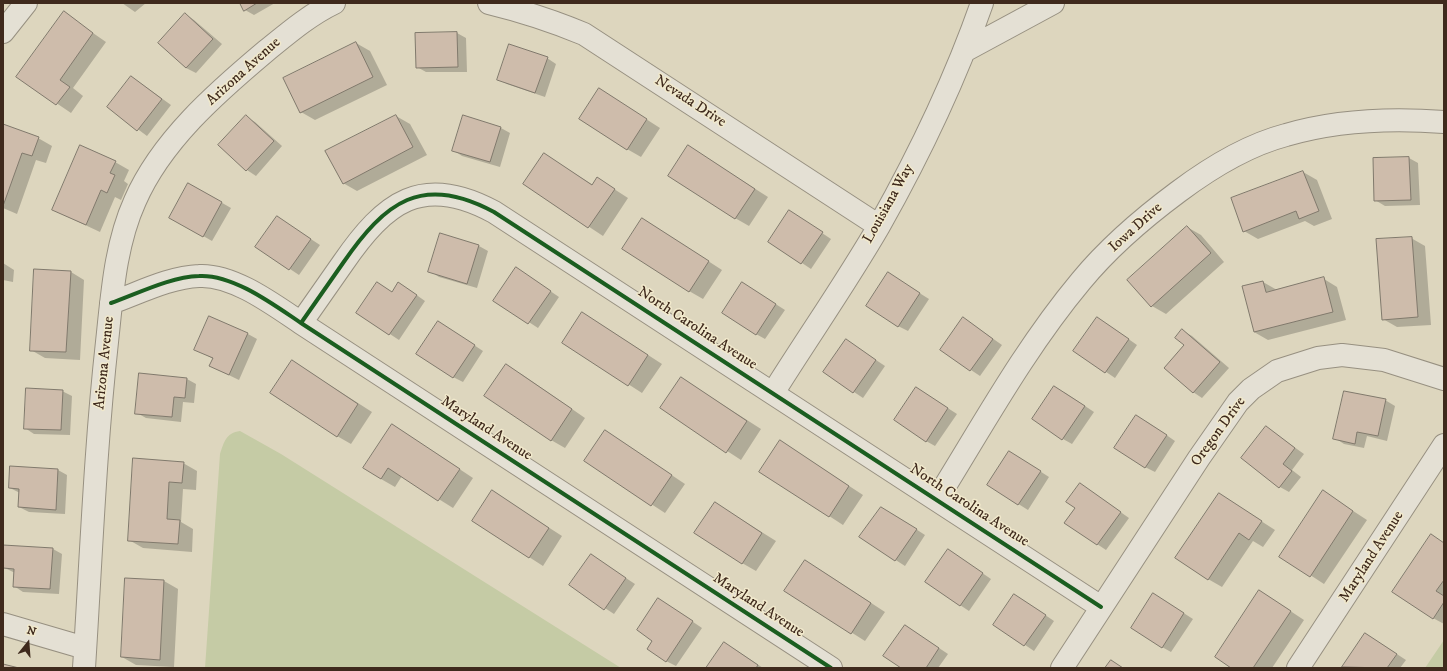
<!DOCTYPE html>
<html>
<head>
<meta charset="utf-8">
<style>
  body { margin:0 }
  #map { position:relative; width:1447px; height:671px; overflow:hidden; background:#ddd6be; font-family:"IM FELL DW Pica",serif }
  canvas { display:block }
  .frame { position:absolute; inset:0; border:4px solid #3f2a1d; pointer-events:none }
  .north { position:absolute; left:8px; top:623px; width:40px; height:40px; -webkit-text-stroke:3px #f1e9cc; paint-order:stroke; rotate:17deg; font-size:11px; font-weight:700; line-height:16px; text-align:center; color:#3f2a1d }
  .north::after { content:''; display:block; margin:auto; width:14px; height:18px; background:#3f2a1d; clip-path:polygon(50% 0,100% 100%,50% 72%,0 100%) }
</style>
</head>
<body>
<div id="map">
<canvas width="1447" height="671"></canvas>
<div class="frame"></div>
<div class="north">N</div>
</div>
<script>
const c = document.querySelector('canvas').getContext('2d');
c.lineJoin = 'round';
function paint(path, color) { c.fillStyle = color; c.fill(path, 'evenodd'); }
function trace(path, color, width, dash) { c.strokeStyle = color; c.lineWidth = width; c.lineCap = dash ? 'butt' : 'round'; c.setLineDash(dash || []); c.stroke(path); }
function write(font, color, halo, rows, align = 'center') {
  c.font = font + ' "IM FELL DW Pica",serif'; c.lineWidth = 3; c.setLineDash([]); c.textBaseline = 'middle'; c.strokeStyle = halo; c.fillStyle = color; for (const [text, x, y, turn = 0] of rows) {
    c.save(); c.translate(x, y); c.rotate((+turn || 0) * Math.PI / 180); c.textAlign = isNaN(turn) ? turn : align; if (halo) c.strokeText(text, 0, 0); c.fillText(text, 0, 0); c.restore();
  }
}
paint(new Path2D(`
  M240 431 281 454 621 668H205L220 454C224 442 226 433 240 431Z
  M1444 640V668H1425Z`), '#c5cba5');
paint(new Path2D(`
  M122 3H146L135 12Z
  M241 3H275L254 15 245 10Z
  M64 13 106 42 73 88 83 96 71 113 18 77Z
  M185 14 194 20 222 44 196 73 186 68Z
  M457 33 466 38 467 72H426L417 67 416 34Z
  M356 43 370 51 387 85 315 120 301 112Z
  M547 58 556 64 545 97 507 84 498 79Z
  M132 77 171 105 147 136 108 107Z
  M599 89 660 128 641 157 627 149Z
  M396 116 410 124 427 155 357 191 343 183Z
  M246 117 255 122 282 146 256 176 247 170Z
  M3 125 38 138 52 146 46 163 36 160 17 214 3 208Z
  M501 128 510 133 500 167 462 156 453 150Z
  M544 154 593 185 597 178 628 198 603 236 524 184Z
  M702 155 768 197 749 226 735 218Z
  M1409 158 1418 163 1420 205 1385 206 1375 200Z
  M115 162 129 170 124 181 128 184 121 200 115 197 100 232 53 210Z
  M1303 172 1317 180 1332 219 1314 226 1305 221 1258 239 1244 231Z
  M189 184 231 208 212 241 170 217Z
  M277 217 320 245 299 275 257 247Z
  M798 217 831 239 811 269 769 241Z
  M643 219 722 270 703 299 689 291Z
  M1187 227 1201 235 1224 262 1166 314 1152 306 1128 280Z
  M441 234 479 246 488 251 477 288 439 277 430 271Z
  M1411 238 1425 246 1431 325 1397 327 1383 319Z
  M3 263 14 270 13 282 3 280Z
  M71 272 84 280 80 360 45 358 31 350Z
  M525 274 559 297 538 328 495 300Z
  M897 279 929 299 908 331 898 326Z
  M1324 279 1337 287 1346 320 1268 340 1254 332 1263 282 1277 290Z
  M408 289 425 301 399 340 358 313 392 292Z
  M752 289 785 310 765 339 756 334Z
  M597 322 662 364 642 393 564 343Z
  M972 324 1002 345 980 376 941 350Z
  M1107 324 1137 345 1115 378 1075 351Z
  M448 328 483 351 463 382 453 377Z
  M1182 330 1192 336 1229 368 1202 398 1193 392Z
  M248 334 257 339 239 380 210 366 213 359 196 349Z
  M846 340 885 366 863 398 824 372Z
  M292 361 372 412 351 444 337 436Z
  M520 373 585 418 565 448 551 440Z
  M681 378 761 429 741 460 661 408Z
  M187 379 196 384 194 403 183 402 181 422 146 418 137 413Z
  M62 391 72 396 70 435 34 434 25 428Z
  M1064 392 1094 412 1072 444 1063 439Z
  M926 394 957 414 935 446 926 441Z
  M1385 400 1395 406 1387 441 1367 436 1364 448 1344 444 1335 438Z
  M1146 421 1175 441 1155 472 1145 467Z
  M393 425 473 478 453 508 402 476 395 487 381 479Z
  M1266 427 1304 454 1292 470 1301 477 1289 492 1280 487Z
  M619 440 685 484 665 513 585 461Z
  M794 450 863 495 843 525 760 471Z
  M1010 452 1049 477 1028 510 988 485Z
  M134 459 183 463 197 471 196 490 183 489 181 522 193 529 192 552 143 548 129 540Z
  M58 470 67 475 65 514 29 512 19 507 20 493 10 488Z
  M1089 490 1129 518 1106 550 1097 544Z
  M492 491 562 536 543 566 473 521Z
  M1324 492 1367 520 1324 584 1281 556Z
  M1219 494 1275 530 1263 547 1253 541 1222 587 1208 579Z
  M715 503 776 541 756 571 742 563Z
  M891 513 925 535 905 566 860 537Z
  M1431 535 1444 543V624L1433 618Z
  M53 549 62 554 59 594 23 592 14 586 15 573 3 567Z
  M957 556 991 579 969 611 960 605Z
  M600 561 635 584 614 614 570 585Z
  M819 569 885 612 865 641 786 591Z
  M126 579 164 581 178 589 174 667 136 665 122 657Z
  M1260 591 1304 620 1272 668H1233Z
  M1023 600 1054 621 1034 651 994 624Z
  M1163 600 1193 619 1171 652 1162 647Z
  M668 605 702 628 676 666 666 661 653 640Z
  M915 632 948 654 938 668H902Z
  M1366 634 1406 660 1400 668 1344 667Z
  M733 648 763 668H708Z`), '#0003');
const building = new Path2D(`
  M240 3H257L244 11Z
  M64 11 93 33 60 80 70 87 56 105 16 77Z
  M185 13 213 39 186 68 158 43Z
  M457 32 458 67 416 68 415 33Z
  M356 42 373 77 300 113 283 78Z
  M509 44 548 57 535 93 497 80Z
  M131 76 162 99 137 131 107 107Z
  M599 88 647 119 627 150 579 119Z
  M246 115 274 141 246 171 218 145Z
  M396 115 413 147 343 184 325 151Z
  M463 115 501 127 490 162 452 151Z
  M3 124 39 137 32 156 22 153 3 206Z
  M80 145 116 161 110 173 115 175 107 193 101 190 86 225 52 210Z
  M688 145 755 189 735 219 668 176Z
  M544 153 592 185 597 177 615 189 588 228 523 184Z
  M1409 157 1411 200 1374 201 1373 158Z
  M1303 171 1319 211 1299 219 1296 211 1243 232 1231 198Z
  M188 183 222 202 203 237 169 218Z
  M789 210 823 232 801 264 768 242Z
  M277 216 311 239 289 270 255 247Z
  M642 218 709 261 689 292 622 249Z
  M1187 226 1211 253 1151 307 1127 280Z
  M440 233 479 245 467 284 428 272Z
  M1412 237 1418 317 1382 320 1376 239Z
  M516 267 551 291 528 324 493 301Z
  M34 269 71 271 66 352 30 351Z
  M888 272 920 293 898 327 866 306Z
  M1324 277 1333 312 1254 332 1242 286 1263 281 1266 292Z
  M377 282 392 292 398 282 417 295 389 335 356 313Z
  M742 282 776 304 756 335 722 313Z
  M582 312 648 355 628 386 562 343Z
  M209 316 248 333 229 375 209 366 213 358 194 350Z
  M963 317 993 339 970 371 940 350Z
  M1097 317 1129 339 1105 373 1073 351Z
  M438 321 475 345 453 378 416 354Z
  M1182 329 1220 362 1193 393 1164 368 1184 345 1175 338Z
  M846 339 876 360 853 393 823 372Z
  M292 360 358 404 337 437 270 393Z
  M506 364 572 409 551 441 484 396Z
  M139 373 187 378 185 398 174 397 172 417 135 414Z
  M681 377 747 421 726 453 660 408Z
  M1054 386 1085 406 1062 440 1032 419Z
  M916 387 948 408 926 442 894 420Z
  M26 388 63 390 61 430 24 429Z
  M1344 391 1386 399 1378 436 1357 432 1355 444 1333 439Z
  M1136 415 1167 435 1145 468 1114 448Z
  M392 424 460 469 438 501 388 468 381 479 363 468Z
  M1266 426 1295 448 1283 464 1292 471 1279 488 1241 458Z
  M605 430 672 475 651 506 584 461Z
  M780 440 849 486 829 517 759 472Z
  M1009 451 1041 471 1018 505 987 485Z
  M133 458 184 462 182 483 169 482 167 519 180 520 178 544 128 541Z
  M10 466 58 469 56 510 18 507 19 489 9 488Z
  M1080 483 1121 512 1097 545 1064 523 1075 508 1066 502Z
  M492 490 549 528 529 558 472 521Z
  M1323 490 1353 511 1310 577 1279 557Z
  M1219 493 1262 521 1249 540 1239 533 1208 580 1175 558Z
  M715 502 762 533 742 564 694 533Z
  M881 507 917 529 895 561 859 537Z
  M1431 534 1444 543V580L1436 591 1444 596V602L1433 619 1392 592Z
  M3 545 53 548 50 589 13 587 14 569 3 568Z
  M948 549 983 573 960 606 925 582Z
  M591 554 626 578 604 610 569 585Z
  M805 560 871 603 851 634 784 591Z
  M125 578 164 580 160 660 121 657Z
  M1259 590 1291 611 1253 668H1231L1215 657Z
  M1153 593 1184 613 1162 648 1131 628Z
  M1014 594 1046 615 1024 646 993 625Z
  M658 598 693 621 666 662 647 649 652 641 637 630Z
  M905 625 939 648 926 668H901L883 656Z
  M1365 633 1397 654 1387 668 1342 667Z
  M724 642 758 665 756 668H706Z
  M1111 660 1123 668H1105Z
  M3 664 19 668H3Z`);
paint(building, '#cebcab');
trace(building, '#80796c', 1);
const minor = new Path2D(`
  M489 3C522 11 553 21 584 34L879 226
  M3 32 26 3
  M966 50 1053 3
  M111 303C139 293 170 277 199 276 233 274 274 305 301 323L831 668
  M301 323C315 303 329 283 343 263 385 202 422 173 494 212L1101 607
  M773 393C808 337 846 283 879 226 919 155 955 80 982 3
  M937 499C983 425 1025 348 1081 281 1109 247 1143 218 1178 192 1210 168 1248 145 1286 135 1337 120 1391 118 1444 122
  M3 624 85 648
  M84 668C91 559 95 451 107 342 112 296 115 245 135 201 161 141 216 93 266 51 287 34 309 15 334 3
  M1062 668 1199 458 1238 402 1251 389 1277 371 1318 358 1342 355 1384 360 1444 379
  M1298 668 1444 445`);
trace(minor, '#979081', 24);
trace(minor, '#e4e0d4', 22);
trace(new Path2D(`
  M111 303C139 293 170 277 199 276 233 274 274 305 301 323L831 668
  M301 323C315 303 329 283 343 263 385 202 422 173 494 212L1101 607`), '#1b5e20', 4);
write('15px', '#3f2a1d', '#f1e9cc', [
  ["Arizona Avenue",244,72,-42],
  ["Nevada Drive",690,102,33],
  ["Louisiana Way",889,204,-61],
  ["Iowa Drive",1136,228,-42],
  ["North Carolina Avenue",697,329,33],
  ["Arizona Avenue",105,363,-84],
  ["Maryland Avenue",486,429,33],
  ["Oregon Drive",1219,432,-54],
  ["North Carolina Avenue",969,506,33],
  ["Maryland Avenue",1372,557,-57],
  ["Maryland Avenue",758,606,33]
]);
</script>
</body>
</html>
